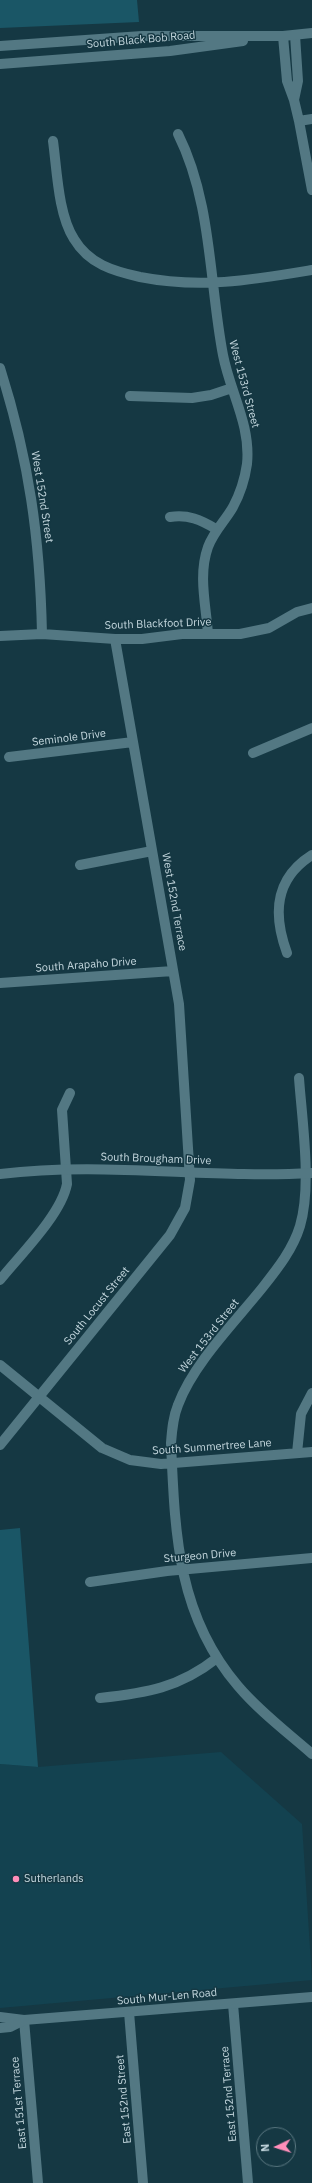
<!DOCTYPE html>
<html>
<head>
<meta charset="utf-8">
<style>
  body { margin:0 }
  #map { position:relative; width:312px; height:2183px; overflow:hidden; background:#153843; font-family:"IBM Plex Sans",sans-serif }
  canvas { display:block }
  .north { position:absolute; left:256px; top:2127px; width:40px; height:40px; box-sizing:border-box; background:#153843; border:1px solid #5b7881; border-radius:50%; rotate:266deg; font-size:11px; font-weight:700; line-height:16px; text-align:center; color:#c4d7de }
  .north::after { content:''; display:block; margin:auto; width:14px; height:18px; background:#ff8eba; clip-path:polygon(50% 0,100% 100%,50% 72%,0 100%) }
</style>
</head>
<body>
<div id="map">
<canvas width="312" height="2183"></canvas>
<div class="north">N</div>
</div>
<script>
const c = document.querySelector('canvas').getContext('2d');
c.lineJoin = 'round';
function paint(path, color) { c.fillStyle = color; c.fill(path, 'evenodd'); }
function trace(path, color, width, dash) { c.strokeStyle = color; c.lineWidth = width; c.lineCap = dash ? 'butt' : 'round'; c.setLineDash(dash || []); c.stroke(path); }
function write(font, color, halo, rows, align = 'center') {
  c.font = font + ' "IBM Plex Sans",sans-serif'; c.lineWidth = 3; c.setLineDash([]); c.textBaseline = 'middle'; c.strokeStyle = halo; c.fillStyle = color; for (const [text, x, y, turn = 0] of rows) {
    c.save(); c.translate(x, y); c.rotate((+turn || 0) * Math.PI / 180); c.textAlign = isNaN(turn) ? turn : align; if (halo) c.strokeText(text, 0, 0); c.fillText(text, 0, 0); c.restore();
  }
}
paint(new Path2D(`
  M221 1752 302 1824 312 1980 0 2008V1764L38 1767Z`), '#134250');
paint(new Path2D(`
  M0 0H137L139 22 0 28Z
  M20 1528 38 1767 0 1764V1530Z`), '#1a5666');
trace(new Path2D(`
  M283 36 287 81 294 100 299 121 312 190
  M294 100 298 81 295 35
  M299 121 312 119
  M178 134C212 202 209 282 223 355 230 392 251 425 247 464 245 478 240 494 233 507 225 521 214 531 208 547 198 575 206 605 208 634
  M53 141C57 170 58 214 74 239 89 264 113 271 140 277 201 289 252 280 312 270
  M0 368C29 459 40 538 42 634
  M130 396 192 398 211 395 232 388
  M170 517C188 514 201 520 216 529
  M0 636 42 634 115 639H142L182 634H240L269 628 297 612 312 608
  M253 753 312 728
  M9 757 133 742
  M80 865 152 851
  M287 953C273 915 274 879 312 855
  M0 983 173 971
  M299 1078C302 1120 312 1186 300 1226 293 1249 278 1268 263 1287 235 1322 193 1364 178 1405 173 1417 172 1430 171 1443 175 1533 177 1615 238 1686 260 1712 287 1732 312 1754
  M0 1280C20 1255 61 1215 67 1184L62 1110 70 1093
  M0 1365 102 1448 130 1460 161 1464 312 1452
  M0 1445 170 1235 185 1208 190 1180 179 1004 115 639
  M297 1453 301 1414 312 1393
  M90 1582 167 1571 312 1558
  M100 1698C146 1693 179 1688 217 1658
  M233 2004 248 2183
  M129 2012 143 2183
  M24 2020 38 2183`), '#537883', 10);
trace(new Path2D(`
  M0 46 142 36H283L312 33
  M0 64 170 51 243 41
  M0 1174C104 1161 208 1179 312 1173
  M0 2017 24 2020 312 1997
  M0 2028 10 2027 24 2020`), '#537883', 10);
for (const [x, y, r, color] of [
  [16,1879,4,"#ff8eba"]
]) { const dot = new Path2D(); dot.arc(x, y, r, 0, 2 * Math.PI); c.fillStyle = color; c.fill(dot); trace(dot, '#153843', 1.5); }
write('11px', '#c4d7de', '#153843', [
  ["South Black Bob Road",141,40,-5],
  ["West 153rd Street",244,384,75],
  ["West 152nd Street",42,497,81],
  ["South Blackfoot Drive",158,624,-2],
  ["Seminole Drive",69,738,-7],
  ["West 152nd Terrace",174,902,80],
  ["South Arapaho Drive",86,965,-4],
  ["South Brougham Drive",156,1159,2],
  ["South Locust Street",97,1306,-51],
  ["West 153rd Street",209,1336,-52],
  ["South Summertree Lane",212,1447,-4],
  ["Sturgeon Drive",200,1556,-5],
  ["South Mur-Len Road",167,1997,-5],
  ["East 152nd Terrace",229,2094,-95],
  ["East 152nd Street",124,2099,-95],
  ["East 151st Terrace",19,2103,-95]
]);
write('11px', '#c4d7de', '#153843', [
  ["Sutherlands",24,1879]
], 'left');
</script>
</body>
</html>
